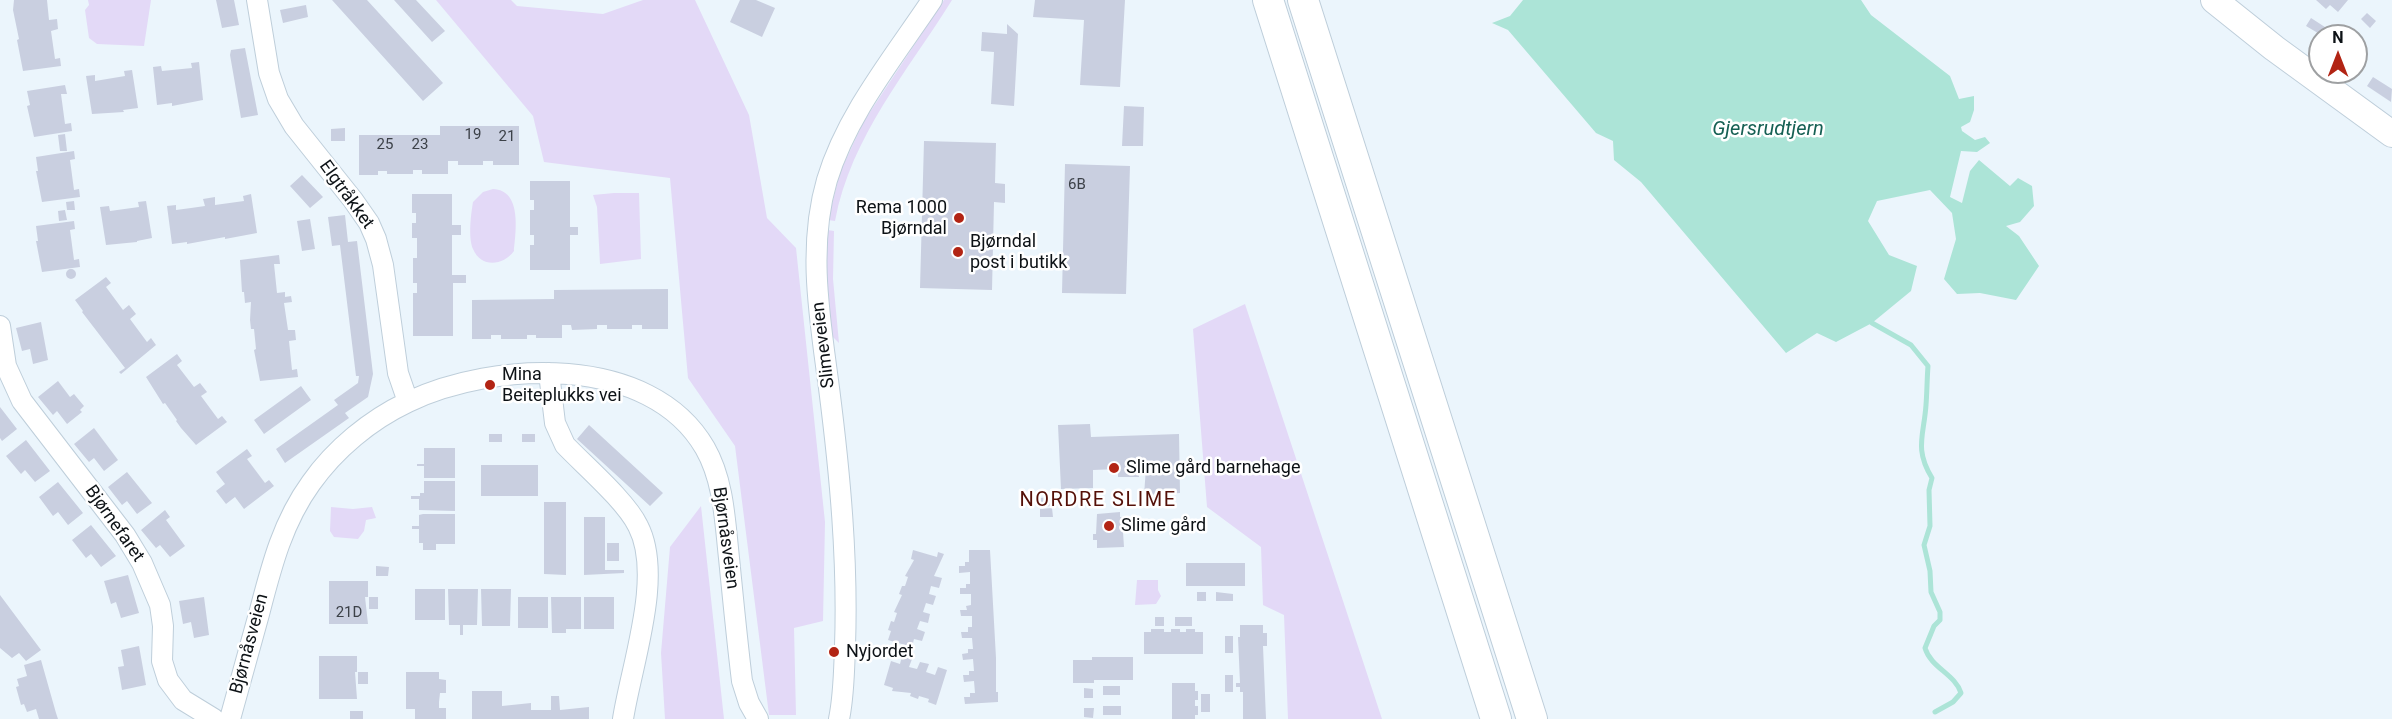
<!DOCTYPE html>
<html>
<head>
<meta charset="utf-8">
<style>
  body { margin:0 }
  #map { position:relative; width:2392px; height:719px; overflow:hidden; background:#ebf5fc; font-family:Roboto,sans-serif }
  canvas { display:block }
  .north { position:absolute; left:2308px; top:24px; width:60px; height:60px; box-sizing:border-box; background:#fff; border:2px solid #9ea0a2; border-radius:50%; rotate:0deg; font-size:16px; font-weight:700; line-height:24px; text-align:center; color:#0d1216 }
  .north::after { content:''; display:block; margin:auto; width:21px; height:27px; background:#b22414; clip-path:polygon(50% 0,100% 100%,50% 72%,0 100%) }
</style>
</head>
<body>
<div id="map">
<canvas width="2392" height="719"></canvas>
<div class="north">N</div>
</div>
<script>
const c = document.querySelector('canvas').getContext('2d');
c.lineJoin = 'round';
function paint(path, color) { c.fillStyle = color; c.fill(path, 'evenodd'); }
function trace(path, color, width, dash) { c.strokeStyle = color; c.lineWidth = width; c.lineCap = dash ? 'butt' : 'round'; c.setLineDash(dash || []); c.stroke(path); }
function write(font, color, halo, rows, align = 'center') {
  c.font = font + ' Roboto,sans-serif'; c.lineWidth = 5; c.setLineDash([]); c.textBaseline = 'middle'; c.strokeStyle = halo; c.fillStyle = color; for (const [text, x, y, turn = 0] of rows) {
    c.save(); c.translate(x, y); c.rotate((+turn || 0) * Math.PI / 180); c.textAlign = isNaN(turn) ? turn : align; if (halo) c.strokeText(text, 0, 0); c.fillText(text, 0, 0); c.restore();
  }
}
paint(new Path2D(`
  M88 0H151L144 46 97 44 89 38 85 10 89 5Z
  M436 0H511L517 6 603 14 643 0H695L749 115 767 218 796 248 825 522 823 621 794 628 796 715H769L735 446 688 378 670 178 544 162 533 116Z
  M944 0H952C908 71 851 136 835 221L828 220 840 172 864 121Z
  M493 189C522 190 516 231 514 251 503 266 481 268 473 249 468 237 471 214 473 202L483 192Z
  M614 193H639L641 259 600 264 597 207 593 195Z
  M827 230 834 231 833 279 839 343 832 336 826 284Z
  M1245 304 1382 719H1288L1284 615 1263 605 1261 547 1207 507 1193 329Z
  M701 506 724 719H665L661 653 670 547Z
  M331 507 353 509 372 507 376 518 366 520 364 531 358 539 334 537 330 531Z
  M1137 580H1158V590L1161 596 1156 604 1135 605Z`), '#e3d9f7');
paint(new Path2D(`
  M1523 0H1861L1871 15 1950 76 1959 99 1974 96V110L1970 122 1961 127 1962 131 1975 140 1985 137 1990 143 1977 152 1961 151 1950 197 1962 203 1970 171 1979 160 2010 186 2018 178 2032 186 2034 206 2020 222 2006 226 2019 236 2039 266 2016 300 1980 293 1957 294 1944 279 1956 239 1952 213 1930 190 1877 201 1868 221 1889 255 1917 266 1911 291 1872 323 1836 342 1817 333 1786 353 1641 182 1614 160 1613 141 1596 133 1508 30 1492 23 1510 16Z`), '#ace4d7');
trace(new Path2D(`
  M1872 323 1911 345 1928 366C1927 379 1927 392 1926 405 1924 435 1914 449 1932 478L1929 490 1930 526 1924 545 1930 571 1931 592 1940 612V620L1934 626 1925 648C1931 668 1955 674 1961 693L1953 702 1935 712`), '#ace4d7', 5);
paint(new Path2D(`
  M14 0H47L49 20 57 19 58 29 51 31 55 59 60 58 61 66 23 71 17 40 19 39 13 10Z
  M216 0H234L239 25 222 28Z
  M332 0H367L443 83 423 101Z
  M394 0H416L445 31 432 42Z
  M740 0H756L775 8 762 37 730 22Z
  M1035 0H1125L1120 87 1080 85 1084 20 1033 17Z
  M2316 0H2348L2338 12 2330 5 2326 9Z
  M306 5 308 17 283 23 280 10Z
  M2367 13 2376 21 2370 28 2361 19Z
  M2311 18 2328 29 2323 36 2306 26Z
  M1007 24 1018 34 1014 106 991 104 994 52 981 51 982 32 1007 34Z
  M245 48 258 115 241 118 230 55 231 50Z
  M199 62 203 100 172 106V103L157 105 153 67 161 66 162 71 192 68 191 63Z
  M132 70 138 108 123 110 124 112 92 114 86 76 95 75V81L125 76 124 71Z
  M2373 77 2392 89 2391 102 2367 86Z
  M65 85 67 94H61L65 124 71 123 72 131 34 137 27 106 30 105 27 91Z
  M1124 106 1144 107 1143 146H1122Z
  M440 126H519V165H493V161H483V165H458V161H448V174H422V170H413V174H387V171H378V175H359V135H440Z
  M345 128V141H331V129Z
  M65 134 67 151H60L58 135Z
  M924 141 996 143 995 183 1005 184V203L994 202 992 290 920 288Z
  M74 151 75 159 70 160 74 190 79 189 80 197 42 202 36 171H38L36 157Z
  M1065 164 1130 166 1126 294 1062 293Z
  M302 175 323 197 310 208 290 186Z
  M530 181H570V227H578V235H570V270H530V245H534V235H530V210H534V200H530Z
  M251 194 257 233 225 239V237L187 244V242L172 244 167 206 176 205V210L191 208 205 206 203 199 215 197V205L244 201 243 196Z
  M412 194H452V225H461V235H452V275H466V283H453V336H413V293H417V283H413V258H417V238H412V223H416V213H412Z
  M74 201 75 210H67L66 202Z
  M146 201 152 238 137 241V242L106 245 100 207 109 206 110 211 139 207 138 202Z
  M65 210 67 220 59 221 58 211Z
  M345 215 348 242 357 241 373 374 368 397 345 413 349 418 285 463 276 449 338 405 334 400 358 383 359 376H356L340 245 332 246 328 217Z
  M310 219 315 249 302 251 297 221Z
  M74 221 75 229 70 230 74 260 79 259 80 267 42 272 36 241H38L36 226Z
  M279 255 280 264H274L277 293 285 292V297L291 296 292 302 284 303 288 330H295L296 340 289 341 292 370 297 369 298 377 260 381 254 350 256 349 254 329H251L250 320 251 302 245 303 244 292H242L240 260Z
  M66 274a5 5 0 1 1 10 0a5 5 0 1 1-10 0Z
  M106 277 111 283 106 287 123 310 129 305 136 314 130 319 147 342 151 338 156 345 121 374 119 372 125 368 82 312 83 311 75 300Z
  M668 289V329H642V325H632V329H607V325H597V329L572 330 571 325H562V338H536V335H527V339H501V335H491V339H472V300L554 299V290Z
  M41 322 48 360 33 364 30 349 22 351 16 328Z
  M177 354 182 361 177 365 194 387 200 383 207 392 201 396 218 419 222 416 227 422 196 445 181 428 176 421 177 420 165 403 163 404 146 377Z
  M58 381 70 397 74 394 84 406 80 410 82 412 67 424 57 411 53 415 38 397Z
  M301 386 311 400 264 434 254 420Z
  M0 407 17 429 2 441 0 438Z
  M1090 424 1091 437 1179 434 1180 493 1144 495 1146 468H1139V477H1118V469L1093 470V488L1061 489 1058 425Z
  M589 425 663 493 650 506 577 439Z
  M94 428 118 460 104 471 94 458 89 462 74 444Z
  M489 434H502V442H489Z
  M522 434H535V442H522Z
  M26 440 50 471 35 482 25 470 21 474 6 456Z
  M424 448H455V478H424V466H417V464H424Z
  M247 449 252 456 247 459 265 483 269 480 274 486 244 509 235 497 226 504 216 491 225 484 216 472Z
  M481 465H538V496H481Z
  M127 472 152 503 137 514 127 501 122 505 108 487Z
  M424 481H455V511L419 510V499H411V496H420V493H424Z
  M58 482 83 513 68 525 58 512 53 516 39 497Z
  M1051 497 1052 506 1039 507V498Z
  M544 502H566V575L544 574Z
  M1052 508 1053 517H1040V509Z
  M165 510 170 517 166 520 185 546 170 557 160 545 156 548 141 530Z
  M1120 512V517H1122L1124 547 1097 548V540H1093V534H1096L1097 514Z
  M423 514H455V544H436V550H423V543H419V529H412V526H419V515Z
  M584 517H605V570H624V573L584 575Z
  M91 525 116 556 101 567 91 554 86 558 72 540Z
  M607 543H619V561H607Z
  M913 550 937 557 938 552 944 554 934 576 942 578 939 588 931 586 929 594 936 596 933 605 926 603 923 612 930 614 928 623 920 621 917 629 925 632 922 641 914 639 912 647 888 640 891 631 888 630 891 621 894 622 897 613 894 612 902 595 899 594 902 586H905L908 577 905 576 914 560 911 559Z
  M969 550H990L996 658V692H998V702L965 704 964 697H970V693H975L974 681 964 682 963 675H969V671H974L973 659 963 660 962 654 968 653V649H973L972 638H962L961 632H968V627H972V616H961L960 610H967L966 606 971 605V594H960V588H966V584H970V572L959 573V566H965V562H969Z
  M1186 563H1245V586H1186Z
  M376 566 389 567 388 576H376Z
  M128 575 139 613 121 618 116 602 111 604 104 581Z
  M329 581H368V597H365L368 624H329Z
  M415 589H445V620H415Z
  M448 589H478L477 625H463V635H460V625H449Z
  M481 589H511L510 626H482Z
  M1197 592H1206V601H1197Z
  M1216 592 1233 594V601H1216Z
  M0 595 41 650 26 661 19 653 12 658 0 648Z
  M204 597 209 635 194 638 191 622 183 624 179 601Z
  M369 597H378V609H369Z
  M518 597H548V628H518Z
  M551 597H581V629H566V633H552Z
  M584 597H614V629H584Z
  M1155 617H1164V626H1155Z
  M1175 617H1192V626H1175Z
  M1240 625H1263V633H1267V646H1263L1266 719H1243V692H1240V687H1236V683H1240L1238 637H1240Z
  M1151 629H1164V632H1171V629H1180V632H1186V629H1195V632H1203V654H1144V632H1151Z
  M1225 636H1233V653H1225Z
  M139 646 146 685 122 690 118 667 124 666 121 650Z
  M319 656H357V672H355L357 699H319Z
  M902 656 912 659 909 667 917 669 920 662 929 664 926 672 935 675 938 667 947 670 936 705 928 702 929 699 919 696 918 699 910 696 911 693 892 691 893 688 884 685 891 661 900 664Z
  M1092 657H1133V680H1094V683H1073V660H1092Z
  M41 660 56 713 58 719H39L36 709 27 712 24 704 21 705 16 687 19 686 17 679 27 676 24 665Z
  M358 672H368V684H358Z
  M406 672H439V679L446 680V693H440L439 702V708H446V719H415V709H406Z
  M1225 675H1233V692H1225Z
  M1172 683H1195V691H1198V700H1195V706H1198V715H1195V719H1172Z
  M1103 686H1120V695H1103Z
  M1084 688 1093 689V698H1084Z
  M472 691H502V706L531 703V710H551V696H559L560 710 589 707V719H472Z
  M1201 694H1210V712H1201Z
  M1103 706H1121V715H1103Z
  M1084 708H1094L1093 718 1084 717Z
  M350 711H363V719H350Z`), '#c9cfe0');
const minor = new Path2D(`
  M257 0 269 73 278 99 294 126 353 200 369 223 376 239 383 265 398 373 408 402
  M0 326 6 366 22 401 125 535 142 563 160 605 163 626 162 661 168 680 183 700 214 719
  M549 373 555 423 565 445C585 466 626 501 638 526 664 576 631 666 623 719
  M230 719C240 684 249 649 259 614 271 568 282 523 311 483 335 449 370 420 408 402 494 361 650 353 705 448 724 481 725 522 729 558 733 599 737 640 742 681L749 703 758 719
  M839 719C844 695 844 671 845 646 848 560 840 474 829 388 820 319 807 248 827 180 847 114 894 57 932 0`);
const major = new Path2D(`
  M2214 0 2274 48 2392 134`);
const highway = new Path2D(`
  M1268 0 1496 719
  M1303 0 1532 719`);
trace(minor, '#beceda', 22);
trace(major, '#beceda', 28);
trace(highway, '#beceda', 32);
trace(minor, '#fff', 20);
trace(major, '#fff', 26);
trace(highway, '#fff', 30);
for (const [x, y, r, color] of [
  [959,218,6,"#b22414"],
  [958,252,6,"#b22414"],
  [490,385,6,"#b22414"],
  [1114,468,6,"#b22414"],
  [1109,526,6,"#b22414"],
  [834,652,6,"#b22414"]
]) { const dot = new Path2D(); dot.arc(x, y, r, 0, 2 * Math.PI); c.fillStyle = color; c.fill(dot); trace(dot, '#fff', 2); }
write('15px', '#3c4148', null, [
  ["19",473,135],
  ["21",507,137],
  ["25",385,145],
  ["23",420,145],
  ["6B",1077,185],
  ["21D",349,613]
]);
write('18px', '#0d1216', '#fff', [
  ["Elgtråkket",346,195,54],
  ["Slimeveien",824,345,-97],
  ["Bjørnefaret",114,524,55],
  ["Bjørnåsveien",725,538,82],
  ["Bjørnåsveien",250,644,-75]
]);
write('18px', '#0d1216', '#fff', [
  ["Rema 1000",947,208,"right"],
  ["Bjørndal",947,229,"right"],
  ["Bjørndal",970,242],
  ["post i butikk",970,263],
  ["Mina",502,375],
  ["Beiteplukks vei",502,396],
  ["Slime gård barnehage",1126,468],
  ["Slime gård",1121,526],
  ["Nyjordet",846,652]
], 'left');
write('italic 20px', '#166054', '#fff', [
  ["Gjersrudtjern",1768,130]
]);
c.letterSpacing = '1.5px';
write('20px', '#541008', '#fff', [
  ["NORDRE SLIME",1098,501]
]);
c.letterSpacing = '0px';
</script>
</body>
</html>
